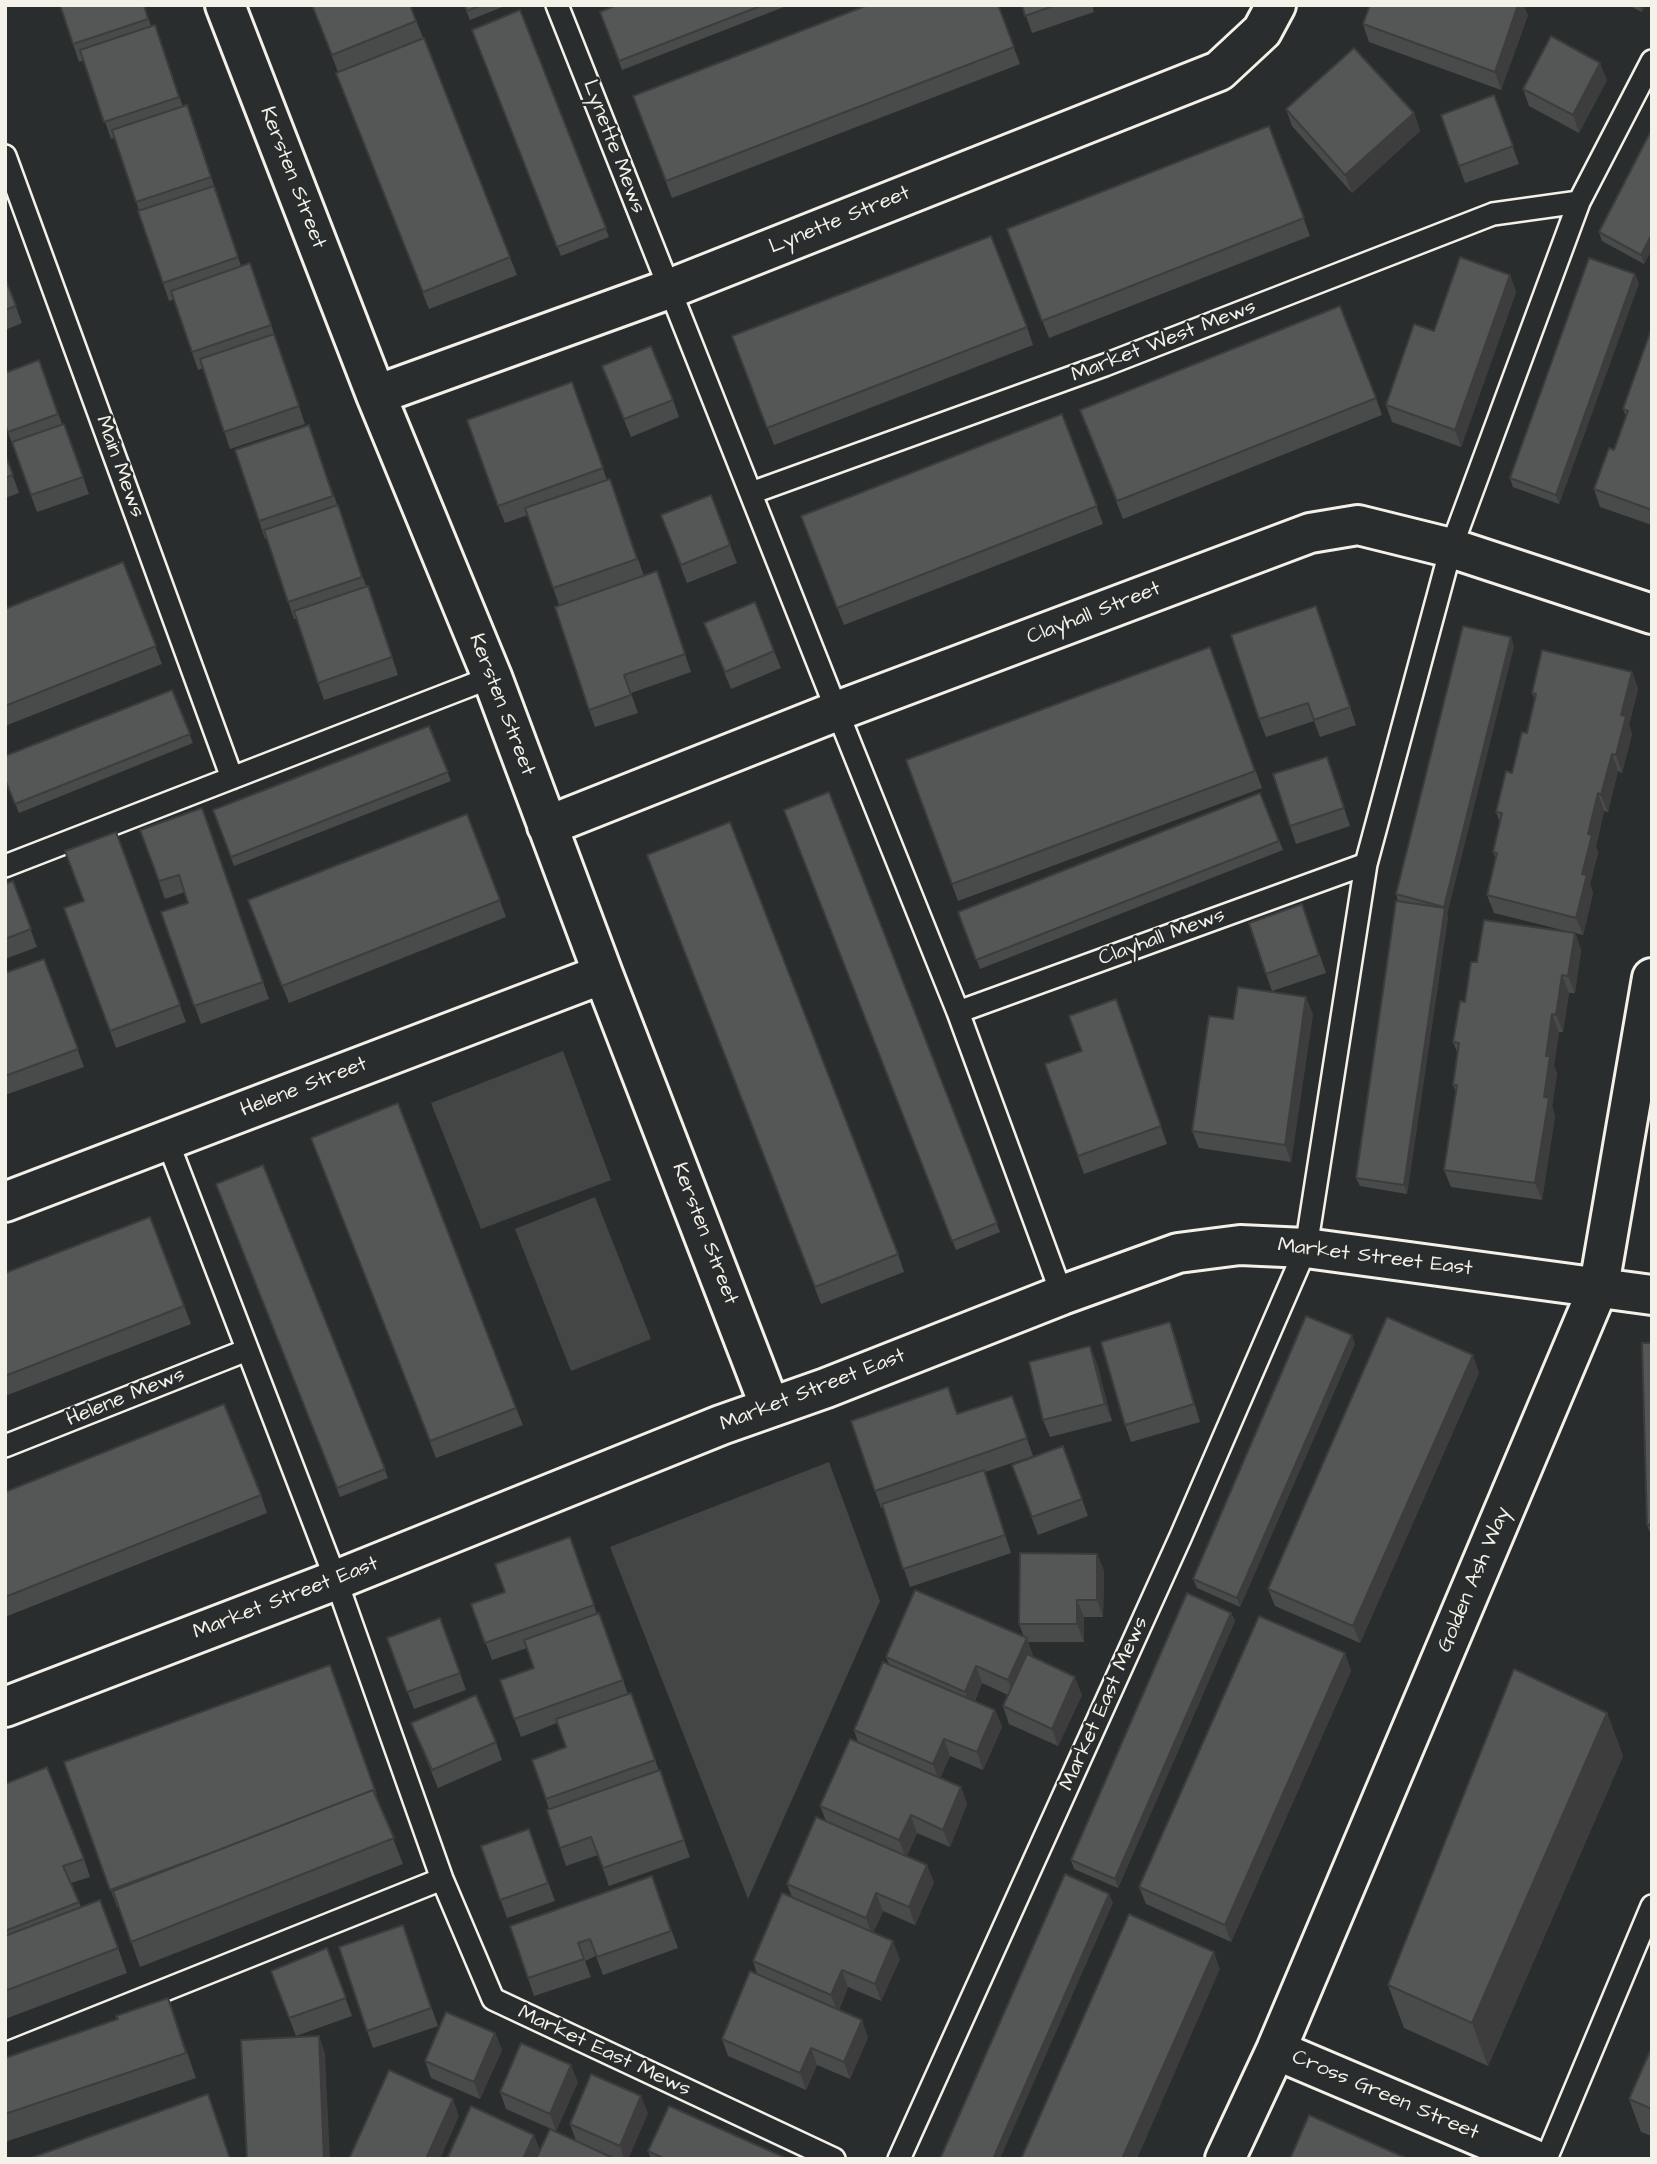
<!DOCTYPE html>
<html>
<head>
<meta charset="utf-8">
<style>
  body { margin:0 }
  #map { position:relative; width:1657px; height:2164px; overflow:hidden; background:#2a2d2e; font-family:"Architects Daughter",sans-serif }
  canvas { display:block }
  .frame { position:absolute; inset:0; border:7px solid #f4f1e8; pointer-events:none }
</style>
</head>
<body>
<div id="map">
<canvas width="1657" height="2164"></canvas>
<div class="frame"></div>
</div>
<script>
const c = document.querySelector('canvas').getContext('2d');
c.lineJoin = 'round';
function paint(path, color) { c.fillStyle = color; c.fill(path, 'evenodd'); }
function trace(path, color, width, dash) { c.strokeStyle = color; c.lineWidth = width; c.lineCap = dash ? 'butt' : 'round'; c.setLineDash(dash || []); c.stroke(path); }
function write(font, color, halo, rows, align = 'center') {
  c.font = font + ' "Architects Daughter",sans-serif'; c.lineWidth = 5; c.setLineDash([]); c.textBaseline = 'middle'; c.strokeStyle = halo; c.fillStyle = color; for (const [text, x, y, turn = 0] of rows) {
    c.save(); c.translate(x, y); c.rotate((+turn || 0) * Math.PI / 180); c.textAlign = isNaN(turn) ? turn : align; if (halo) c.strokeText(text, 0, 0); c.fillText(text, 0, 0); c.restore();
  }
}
paint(new Path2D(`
  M563 1051 611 1180 481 1229 431 1103Z
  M595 1197 651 1339 571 1371 515 1229Z
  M829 1462 880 1601 748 1899 610 1547Z`), '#444645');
const service = new Path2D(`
  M557 5 837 711 958 1012 1062 1295
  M5 156 232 778
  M751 493 1105 365 1493 214 1579 202 1652 61
  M5 866 492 677
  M958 1012 1366 864
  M167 1140 336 1580 442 1879 493 1999 834 2159
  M5 1446 247 1350
  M5 2054 442 1879
  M899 2159 1181 1536 1306 1248 1366 864 1451 548 1579 202
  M1546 2159 1652 1906`);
const minor = new Path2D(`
  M225 5 376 395 492 677 603 974 770 1407
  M376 395 669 289 1219 71 1262 31 1276 5
  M547 826 837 711 1310 533 1358 525 1451 548 1652 614
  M5 1202 603 974
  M5 1707 336 1580 721 1425 826 1388 1062 1295 1178 1253 1240 1245 1306 1248 1652 1295
  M1276 2050 1533 2159
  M1225 2159 1276 2050 1599 1286 1652 978`);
trace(service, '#f4f1e8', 26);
trace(minor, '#f4f1e8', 44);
trace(service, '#2a2d2e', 21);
trace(minor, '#2a2d2e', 38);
paint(new Path2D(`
  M60 5H144L151 26 155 25 183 107 187 105 241 266 250 263 305 424 230 449 203 368 198 370 174 299 169 301 115 138 111 139 84 60 79 62Z
  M312 5H410L517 275 429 309 343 90 338 72Z
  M464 5H507L470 20Z
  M617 5H789L622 70 600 12Z
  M998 5 1020 64 672 198 633 96Z
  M1022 5H1092L1094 12 1032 33Z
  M1628 5H1645L1642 12Z
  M520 10 609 237 561 256 472 30Z
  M1528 15 1501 90 1369 42 1363 24Z
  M1607 80 1579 133 1529 106 1523 89Z
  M1494 95 1519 164 1465 183 1441 115Z
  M1286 109 1414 113 1420 131 1352 193 1292 126Z
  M1269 126 1310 236 1049 338 1007 229Z
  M1652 129V249L1644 264 1602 241 1599 232Z
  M1510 275 1516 292 1461 447 1392 422 1386 405 1434 331Z
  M5 278 22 323 5 330Z
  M1639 283 1559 504 1513 487 1510 478Z
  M1027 327 1033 345 774 445 732 336Z
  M1652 330V525L1600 507 1594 489 1614 450 1626 416 1623 409Z
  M39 360 62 424H64L89 494 37 512 5 424Z
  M602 366 673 400 679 417 631 437Z
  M572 382 607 480 610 479 644 576 657 571 691 672 631 693 638 713 595 727 589 710 559 605 528 515 505 523 498 506Z
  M1376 398 1382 415 1123 519 1080 410Z
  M1062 414 1103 524 844 625 801 516Z
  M309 425 366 586 374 603 398 675 324 700 296 619H294L267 538 265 539 259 521Z
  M5 454 19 493 5 498Z
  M661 515 730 545 737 563 687 583Z
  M123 562 162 664 5 726V609Z
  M704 623 774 651 781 668 731 689Z
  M1322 623 1356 725 1320 737 1314 721 1266 737 1259 719Z
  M1514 646 1447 914 1448 917 1407 1194 1360 1186 1356 1178 1398 901 1396 894Z
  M1210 647 1262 788 958 901 906 760Z
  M1632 672 1638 689 1629 725 1632 734 1622 773 1618 771 1608 812 1604 811 1596 846 1598 853 1590 884 1593 893 1583 935 1575 933 1581 950 1575 993H1569L1563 1032H1559L1554 1065 1557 1074 1552 1106 1555 1116 1542 1200 1451 1187 1444 1170 1456 1093 1453 1085 1458 1054 1453 1042 1477 962 1570 932 1494 913 1487 895 1496 859 1493 852 1500 823 1496 812 1512 773 1527 733 1535 700 1532 693Z
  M172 690 193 743 19 813 5 779Z
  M429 726 451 781 234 866 213 810Z
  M1327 757 1350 826 1296 844 1290 826Z
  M829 792 1000 1232 956 1250 784 810Z
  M1260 793 1283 850 980 969 958 912Z
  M202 808 269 999 201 1024 161 912 188 903 185 892 165 899 140 830Z
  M467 814 506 917 289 1003 255 918Z
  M116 832 186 1022 116 1048 64 908 84 901Z
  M653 872 898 1254 904 1272 821 1304Z
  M13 881 37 947 5 959V884Z
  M1302 904 1326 973 1272 991 1266 974Z
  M44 959 84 1067 5 1095V973Z
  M1116 999 1167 1144 1084 1174 1045 1064 1082 1051Z
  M1313 1014 1291 1162 1199 1148 1192 1131 1233 1019Z
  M318 1155 516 1408 523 1425 436 1458Z
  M263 1165 388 1478 340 1497 216 1184Z
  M150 1217 191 1324 5 1396V1273Z
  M1170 1322 1176 1339 1200 1422 1131 1442 1125 1425Z
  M1652 1343V1538L1647 1525Z
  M1355 1344 1240 1607 1197 1588 1193 1579Z
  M1090 1346 1097 1364 1112 1421 1050 1437 1043 1420Z
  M1479 1373 1360 1643 1275 1606 1268 1589Z
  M1012 1396 1033 1456 985 1472 1011 1553 910 1587 883 1508H881L875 1491 958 1414Z
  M1063 1446 1088 1516 1038 1535 1012 1465Z
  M5 1492 261 1495 267 1513 5 1617Z
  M570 1537 597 1614 599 1613 628 1694 631 1693 690 1857 609 1886 598 1855 566 1866 560 1848 549 1809 532 1760 566 1747 557 1723 521 1737 500 1680 534 1668 527 1648 492 1660 471 1604 505 1592Z
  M1097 1554 1104 1571 1103 1617H1084V1642H1028L1033 1656 1032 1657 1082 1695 1058 1746 1009 1724 1003 1706 1008 1695 982 1683 975 1701 995 1710 1002 1727 983 1770 950 1756 940 1778 961 1787 967 1804 950 1847 917 1833 907 1856 934 1882 915 1925 883 1911 873 1933 900 1959 881 2001 848 1987 839 2010 868 2037 850 2079 817 2065 806 2090 728 2056 722 2039 757 1974 753 1961 792 1897 787 1884 826 1821 820 1806 858 1742 854 1730 889 1664 886 1657 1024 1637 1019 1624Z
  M1231 1613 1235 1621 1118 1888 1074 1869 1071 1860Z
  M440 1618 466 1690 414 1709 387 1638Z
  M1345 1653 1351 1671 1231 1942 1146 1904 1139 1887Z
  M330 1665 381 1808 403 1864 140 1967 119 1907H117L64 1762Z
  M1607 1713 1623 1756 1488 2066 1404 2028 1388 1985Z
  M411 1723 496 1742 502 1760 438 1788Z
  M5 1784 84 1859 90 1877 71 1883 81 1907 118 1948 127 1973 5 2019Z
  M529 1829 555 1901 507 1918 481 1846Z
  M652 1876 678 1948 603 1975 596 1956 585 1961 591 1977 534 1996 510 1926Z
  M409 1942 438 2026 373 2048 367 2031Z
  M327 1948 352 2016 296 2036 271 1971Z
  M168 1998 196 2078 5 2142V2058L117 2020 116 2016Z
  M495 2033 502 2050 480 2099 431 2078 425 2061Z
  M1652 2047V2136L1641 2132 1629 2099Z
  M578 2082 556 2131 506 2109 500 2092Z
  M648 2113 628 2159H615L601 2153 613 2159H447L534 2135 540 2151 576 2141 570 2124Z
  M648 2151 788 2159H651Z`), '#494b4a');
paint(new Path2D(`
  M1518 5H1524L1528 15 1501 90 1495 72Z
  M1639 5H1645L1642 12Z
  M1600 63 1607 80 1579 133 1573 115Z
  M1414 113 1420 131 1352 193 1345 175Z
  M1652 234V249L1644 264 1641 255Z
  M1635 274 1639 283 1559 504 1556 495Z
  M1510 275 1516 292 1461 447 1455 430Z
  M1511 637 1514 646 1447 914 1448 917 1407 1194 1404 1185 1445 910 1444 907Z
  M1632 672 1638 689 1629 725 1632 734 1622 773 1616 755 1621 715Z
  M1612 754 1618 771 1608 812 1601 795Z
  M1598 793 1604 811 1596 846 1598 853 1590 884 1593 893 1583 935 1576 918 1588 834Z
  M1575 933 1581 950 1575 993 1568 976Z
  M1562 975 1569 993 1563 1032 1556 1015Z
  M1306 997 1313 1014 1291 1162 1285 1145Z
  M1552 1014 1559 1032 1554 1065 1557 1074 1552 1106 1555 1116 1542 1200 1535 1183 1544 1097 1546 1056Z
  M1170 1322 1176 1339 1200 1422 1194 1404Z
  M1352 1335 1355 1344 1240 1607 1237 1598Z
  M1090 1346 1097 1364 1112 1421 1105 1404Z
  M1473 1355 1479 1373 1360 1643 1353 1626Z
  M1097 1554 1104 1571 1103 1617 1097 1600Z
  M1077 1600 1084 1617V1642L1077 1624Z
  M1231 1613 1235 1621 1118 1888 1115 1879Z
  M1027 1638 1033 1656 1015 1698 1008 1680Z
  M1345 1653 1351 1671 1231 1942 1225 1925Z
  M976 1666 982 1683 971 1709 965 1692Z
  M1075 1677 1082 1695 1058 1746 1052 1729Z
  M995 1710 1002 1727 983 1770 977 1752Z
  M1607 1713 1623 1756 1488 2066 1472 2023Z
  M944 1739 950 1756 939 1781 933 1764Z
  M961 1787 967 1804 950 1847 943 1830Z
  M911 1815 917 1833 906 1858 899 1840Z
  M927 1865 934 1882 915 1925 909 1907Z
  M876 1893 883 1911 872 1936 866 1918Z
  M1109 1894 1113 1903 1000 2159H993Z
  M893 1941 900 1959 881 2001 875 1984Z
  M1214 1952 1220 1969 1137 2159H1122Z
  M842 1970 848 1987 838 2013 831 1995Z
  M862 2020 868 2037 850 2079 844 2062Z
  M495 2033 502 2050 480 2099 474 2082Z
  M319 2036 325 2053 330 2159H324Z
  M811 2048 817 2065 806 2090 800 2073Z
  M571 2065 578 2082 556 2131 550 2114Z
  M641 2096 648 2113 628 2159H624L620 2146Z
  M453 2099 459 2116 440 2159H426Z
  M534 2135 540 2152 537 2159H523Z`), '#3c3d3c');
const building = new Path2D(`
  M60 5H144L148 19 73 44Z
  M312 5H410L416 21 332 55Z
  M465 5H481L467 11Z
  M617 5H763L619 61 600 12Z
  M868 5H998L1014 47 666 181 633 96Z
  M1022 5H1056L1025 16Z
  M1370 5H1518L1495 72 1363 24Z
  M520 10 606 228 557 247 472 30Z
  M155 25 179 97 104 122 80 50Z
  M1551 36 1600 63 1573 115 1523 89Z
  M424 38 510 257 423 292 336 73Z
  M1354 48 1414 113 1345 175 1286 109Z
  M1494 95 1513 146 1459 166 1441 115Z
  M187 105 211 177 136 202 112 130Z
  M1269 126 1304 218 1042 321 1007 229Z
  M1652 129V234L1641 255 1599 232Z
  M214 186 238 257 163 283 138 211Z
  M991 236 1027 327 767 428 732 336Z
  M1460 257 1510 275 1455 430 1386 405 1414 324 1434 331Z
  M1589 258 1635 274 1556 495 1510 478Z
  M250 263 271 325 192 352 171 291Z
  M5 278 16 306 5 310Z
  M1340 306 1376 398 1117 501 1080 410Z
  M1651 330H1652V510L1594 489 1609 448 1614 450 1628 411 1623 409Z
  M274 334 299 406 224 432 200 359Z
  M651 346 673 400 624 419 602 366Z
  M39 360 58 414 8 432 5 424V373Z
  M572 382 603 468 498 506 467 420Z
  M1062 414 1097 506 837 608 801 516Z
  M64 424 83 477 31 495 12 442Z
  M309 425 333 496 259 521 235 450Z
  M5 454 13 475 5 478Z
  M610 479 637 559 553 588 525 508Z
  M711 495 730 545 681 565 661 515Z
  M338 505 362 577 288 602 264 530Z
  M123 562 156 646 5 706V609Z
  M657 571 685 654 624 675 631 695 589 710 555 607Z
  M368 586 392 657 318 683 294 611Z
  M755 602 774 651 725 672 704 623Z
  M1316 606 1350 707 1314 720 1308 703 1259 719 1231 635Z
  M1463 626 1511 637 1444 907 1396 894Z
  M1210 647 1255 771 952 884 906 760Z
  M1542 650 1632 672 1621 715 1626 716 1616 755 1612 754 1601 795 1598 793 1588 834 1592 835 1582 874 1587 875 1576 918 1487 895 1497 853 1493 852 1502 813 1496 812 1506 771 1512 773 1522 732 1527 733 1536 694 1532 693Z
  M172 690 190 734 15 804 5 779V756Z
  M429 726 448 772 231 857 213 810Z
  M1327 757 1344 808 1290 826 1273 774Z
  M829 792 997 1223 952 1241 784 810Z
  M1260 793 1279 841 976 960 958 912Z
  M202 808 263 982 194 1006 161 912 188 903 179 875 159 881 140 830Z
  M467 814 500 900 282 986 248 900Z
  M730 822 898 1254 815 1287 647 855Z
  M116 832 180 1005 110 1031 64 908 84 901 65 851Z
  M13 881 31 929 5 939V884Z
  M1396 901 1445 908 1404 1185 1356 1178Z
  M1302 904 1319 955 1266 974 1249 923Z
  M1484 920 1575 933 1568 976 1562 975 1556 1015 1552 1014 1546 1056H1550L1544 1097 1549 1098 1535 1183 1444 1170 1457 1085H1453L1459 1043 1453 1042 1460 1001 1465 1002 1471 962H1477Z
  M44 959 78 1049 5 1076V973Z
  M1238 987 1306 997 1285 1145 1192 1131 1209 1016 1233 1019Z
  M1116 999 1161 1126 1078 1156 1045 1064 1082 1051 1069 1016Z
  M398 1103 516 1408 430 1441 311 1138Z
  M263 1165 385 1469 337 1488 216 1184Z
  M150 1217 184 1306 5 1376V1273Z
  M1306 1316 1352 1335 1237 1598 1193 1579Z
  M1387 1317 1473 1355 1353 1626 1268 1589Z
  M1170 1322 1194 1404 1125 1425 1101 1342Z
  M1642 1343H1652V1524L1647 1525Z
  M1090 1346 1105 1404 1043 1420 1029 1362Z
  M948 1387 957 1414 1012 1396 1027 1438 875 1491 851 1421Z
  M224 1404 261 1495 5 1597V1492Z
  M1063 1446 1082 1499 1032 1517 1012 1465Z
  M984 1470 1005 1535 903 1569 882 1504Z
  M570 1537 594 1605 485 1643 471 1604 505 1592 495 1564Z
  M1020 1553 1097 1554V1600H1077V1624H1019Z
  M915 1590 1027 1638 1008 1680 976 1666 965 1692 886 1657Z
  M1187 1593 1231 1613 1115 1879 1071 1860Z
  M599 1613 623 1680 514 1719 500 1680 534 1668 524 1640Z
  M1259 1616 1345 1653 1225 1925 1139 1887Z
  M440 1618 460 1673 407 1692 387 1638Z
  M1027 1654 1075 1677 1052 1729 1003 1706Z
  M883 1662 995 1710 977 1752 944 1739 933 1764 854 1730Z
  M330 1665 376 1793 373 1790 211 1853 110 1890 64 1762Z
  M1514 1669 1607 1713 1472 2023 1388 1985Z
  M631 1693 655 1760 546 1799 532 1760 566 1747 556 1719Z
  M476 1695 496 1742 432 1770 411 1723Z
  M850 1739 961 1787 943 1830 911 1815 899 1840 820 1806Z
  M47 1767 84 1859 63 1866 79 1902 5 1931V1784Z
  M660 1770 684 1840 603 1868 591 1837 560 1848 547 1810Z
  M373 1790 394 1838 131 1942 113 1891Z
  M816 1817 927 1865 909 1907 876 1893 866 1918 787 1884Z
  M529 1829 548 1883 500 1900 481 1846Z
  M1065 1874 1109 1894 993 2159H940Z
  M652 1876 671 1931 597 1957 590 1939 578 1943 584 1959 528 1978 510 1926Z
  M782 1893 893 1941 875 1984 842 1970 831 1995 753 1961Z
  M100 1900 118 1948 5 1991V1936Z
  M1129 1914 1214 1952 1122 2159H1021Z
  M403 1925 431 2008 367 2031 339 1947Z
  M327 1948 346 1998 289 2018 271 1971Z
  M750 1971 862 2020 844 2062 811 2048 800 2073 722 2039Z
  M168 1998 186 2053 5 2114V2058L118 2019 116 2016Z
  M446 2012 495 2033 474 2082 425 2061Z
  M319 2036 324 2159H247L241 2040Z
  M521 2043 571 2065 550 2114 500 2092Z
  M1652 2047V2109L1629 2099Z
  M389 2070 453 2099 426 2159H349Z
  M591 2074 641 2096 620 2146 570 2124Z
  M208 2094 230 2159H28Z
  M471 2106 534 2135 523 2159H447Z
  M669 2106 788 2159H665L648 2151Z
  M1309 2115 1408 2159H1290Z
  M550 2129 613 2158 612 2159H536Z`);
paint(building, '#555756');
trace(building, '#3c3d3c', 2);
write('21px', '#f4f1e8', '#2a2d2e', [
  ["Lynette Mews",613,147,69],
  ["Kersten Street",292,178,69],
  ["Lynette Street",840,221,-22],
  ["Market West Mews",1164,342,-21],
  ["Main Mews",119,467,70],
  ["Clayhall Street",1094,614,-21],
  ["Kersten Street",501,705,69],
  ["Clayhall Mews",1162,938,-20],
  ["Helene Street",304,1088,-21],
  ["Kersten Street",704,1234,69],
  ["Market Street East",1375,1258,7],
  ["Market Street East",813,1391,-21],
  ["Helene Mews",126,1398,-22],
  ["Golden Ash Way",1475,1580,-67],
  ["Market Street East",286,1599,-21],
  ["Market East Mews",1105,1704,-66],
  ["Market East Mews",604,2052,25],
  ["Cross Green Street",1385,2096,23]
]);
</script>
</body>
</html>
